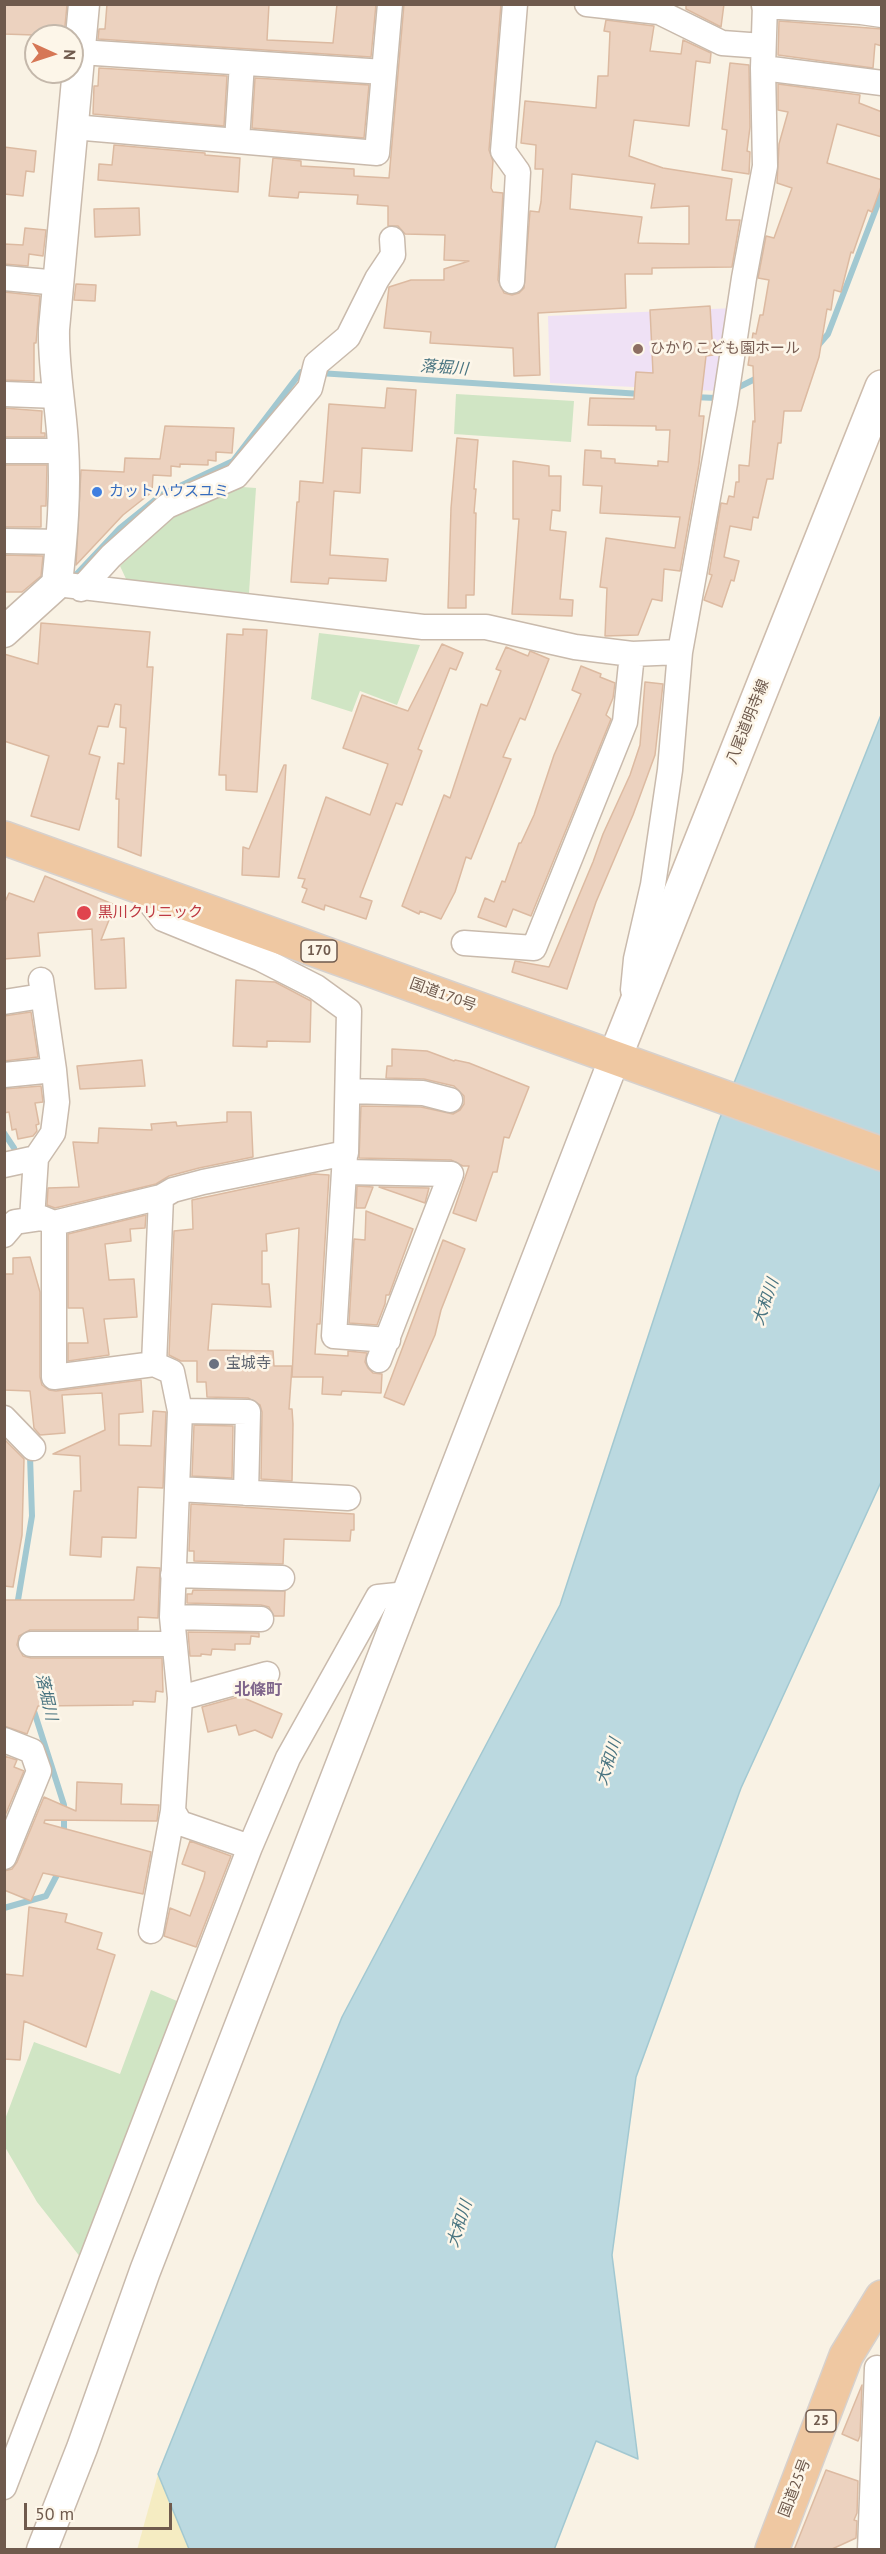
<!DOCTYPE html>
<html>
<head>
<meta charset="utf-8">
<style>
  body { margin:0 }
  #map { position:relative; width:886px; height:2554px; overflow:hidden; background:#f9f2e4; font-family:"PT Sans",sans-serif }
  canvas { display:block }
  .frame { position:absolute; inset:0; border:6px solid #6f5a4d; pointer-events:none }
  .north { position:absolute; left:24px; top:24px; width:60px; height:60px; box-sizing:border-box; background:#fdf6e9; border:2px solid #c4b8ab; border-radius:50%; rotate:93deg; font-size:16px; font-weight:700; line-height:24px; text-align:center; color:#6f5a4d }
  .north::after { content:''; display:block; margin:auto; width:21px; height:27px; background:#d67756; clip-path:polygon(50% 0,100% 100%,50% 72%,0 100%) }
  .scale { position:absolute; left:24px; top:2503px; width:148px; height:27px; box-sizing:border-box; border:3px solid #6f5a4d; border-top:0; padding-left:8px; font-size:18px; line-height:21px; white-space:nowrap; color:#6f5a4d; -webkit-text-stroke:4px #fdf6e9; paint-order:stroke }
</style>
</head>
<body>
<div id="map">
<canvas width="886" height="2554"></canvas>
<div class="frame"></div>
<div class="north">N</div>
<div class="scale">50 m</div>
</div>
<script>
const c = document.querySelector('canvas').getContext('2d');
c.lineJoin = 'round';
function paint(path, color) { c.fillStyle = color; c.fill(path, 'evenodd'); }
function trace(path, color, width, dash) { c.strokeStyle = color; c.lineWidth = width; c.lineCap = dash ? 'butt' : 'round'; c.setLineDash(dash || []); c.stroke(path); }
function write(font, color, halo, rows, align = 'center') {
  c.font = font + ' "PT Sans","Noto Sans JP",sans-serif'; c.lineWidth = 5; c.setLineDash([]); c.textBaseline = 'middle'; c.strokeStyle = halo; c.fillStyle = color; for (const [text, x, y, turn = 0] of rows) {
    c.save(); c.translate(x, y); c.rotate((+turn || 0) * Math.PI / 180); c.textAlign = isNaN(turn) ? turn : align; if (halo) c.strokeText(text, 0, 0); c.fillText(text, 0, 0); c.restore();
  }
}
paint(new Path2D(`
  M735 308 718 391 550 383 548 316Z`), '#efe1f5');
paint(new Path2D(`
  M456 394 574 401 571 442 454 434Z
  M242 487 256 488 249 593 127 581 120 566 174 516Z
  M319 633 420 645 397 705 360 691 352 712 311 699Z
  M151 1990 177 2001 81 2258 37 2202 5 2147 4 2122 34 2042 120 2074Z`), '#d0e5c4');
paint(new Path2D(`
  M158 2474 188 2542 189 2549 137 2550Z`), '#f5ecc2');
const water = new Path2D(`
  M881 715V1482L741 1788 636 2077 612 2255 638 2459 596 2441 554 2550 189 2549 158 2474 342 2017 560 1605 718 1123Z`);
paint(water, '#bbd9e0');
trace(water, '#a2c8d1', 1.5);
trace(new Path2D(`
  M816 348 828 334 882 193
  M319 373 641 394
  M733 390 759 377
  M693 397 716 398 721 396
  M71 580 120 528 161 495 233 461 301 372 309 373
  M4 1133 14 1148
  M17 1606 32 1516 30 1456
  M33 1708 64 1805V1834
  M4 1908 46 1896 59 1871`), '#a2c8d1', 6);
const building = new Path2D(`
  M4 4 67 5 64 36 4 34Z
  M107 4H269L267 40 333 43 337 4H376L371 57 98 39 99 29H105Z
  M404 4H501L489 150 493 161 491 188 493 192 503 193 498 280 504 293 512 295 519 293 524 288 530 211 539 212 541 202 543 169H535L536 145 521 143 525 101 596 108 598 76H608L610 32 604 31 606 20 654 26 650 51 681 54 683 40 711 53 710 63 696 61 689 126 634 120 629 156 663 168 732 179 726 220H740L732 267 652 268V274H625L626 308 538 313 540 375 514 376 513 348 430 343 431 332 384 328 389 287 411 280H444V269L469 261 444 260 445 235 405 234 398 226H388V206L357 204 358 195 299 192 298 198 269 196 273 158 301 161V166L354 169V176L389 178ZM572 174 655 184 651 208 689 206V244L638 243 642 217 570 209Z
  M686 4H724L721 27 686 9Z
  M779 21 882 29V46L875 44 873 68 778 55Z
  M730 63 749 65 750 127 747 151 750 152 749 174 722 170 727 130 722 129Z
  M99 68 227 76 224 126 93 114 94 86H98Z
  M255 78 369 85 364 138 252 128Z
  M778 84 860 95 859 103 882 112V137L837 124 827 163 882 180V184L872 212 868 210 853 253 851 252 841 292 834 290 831 310 827 309 819 357 801 411H784L781 443H778L773 479H767L758 518 753 517 751 530 730 526 724 557 739 561 734 581 731 580 722 607 704 600 712 575 709 574 721 503 727 504 729 496 734 497 736 482H739V465L749 466 753 421 755 422 753 366 748 365 753 333 756 334 760 315H763L769 280 758 278 766 236 774 238 792 188 777 183 779 144 788 112 778 110Z
  M114 145 205 153V155L240 158 238 192 98 180 99 164 112 165Z
  M4 147 36 151 34 172 26 171 23 196 4 194Z
  M139 208 140 235 95 237 94 209Z
  M25 228 46 230 43 256 29 254 28 266 4 264V244L23 245Z
  M76 284 96 285 95 301 74 300Z
  M4 292 40 296 36 343H34V381L4 380Z
  M710 306 713 355 706 356 699 416H704L699 464 680 571 664 569 662 601 652 599 638 635 605 636 607 588 600 587 606 538 675 548 680 517 600 513 602 486 583 485 585 450 601 451V458L615 459V463L658 466V461L668 462 670 430H656V426L588 425 590 398 634 399 636 372 653 373 650 310Z
  M387 388 416 390 412 451 362 448 360 493 334 491 330 555 388 559 386 581 329 578 328 584 291 582 297 502H299L300 481 323 483 329 404 385 408Z
  M4 408 42 411 41 433H45V437H4Z
  M165 426 234 428 232 453 216 452V461L208 460V465L180 464V467L171 466V476L153 475 152 492 123 515 76 565 81 470 124 472 125 458 160 459Z
  M457 438 478 440 474 489H476L474 513H476L474 595H466V608H448L451 508Z
  M513 461 549 466V476H561L560 511 552 510 550 530 566 532 560 599 573 600 572 616 512 614 519 519H513Z
  M4 465H47L46 506H41V527H4Z
  M4 555 43 556 41 576 22 592H4Z
  M41 623 150 632 147 667H153L141 856 118 847 119 799H116L118 763 124 764 126 728 120 727 121 705 115 704 108 727 98 726 89 754 100 757 79 830 31 816 49 756 4 741V654L38 664Z
  M243 629 267 630 257 792 226 790V775H219L227 634 243 635Z
  M442 644 463 653 456 670 450 668 418 749 422 751 402 805 396 803 360 897 372 901 366 919 325 905 324 910 302 902 307 889 302 887 305 879 298 878 326 797 370 815 388 764 343 748 362 695 408 711Z
  M506 647 528 656 530 651 549 659 525 720 520 718 503 757 511 759 471 859 466 857 455 892 441 919 420 911 419 914 402 906 444 795 450 798 481 704 487 706 501 671 496 669Z
  M581 666 601 674 600 677 615 683 613 698 606 715 611 719 531 916 513 909 506 927 478 917 485 898 494 902 502 881 505 882 519 843H521L534 815 554 755 581 694 572 690Z
  M645 682 663 684 655 755 633 815 596 902 567 989 512 972 515 961 549 967 593 862 603 834 630 775 640 745Z
  M284 765H286L279 877 242 875 243 847 249 849Z
  M45 876 115 905 101 940 124 938 126 988 95 989 92 929 38 933 40 956 4 959V904L9 893 34 902Z
  M236 980 275 982 311 1001 310 1042 267 1041V1047L233 1046Z
  M31 1012 38 1057 4 1061V1016Z
  M392 1049 427 1051 454 1061 455 1060 469 1063 529 1087 509 1138 504 1137 497 1172H493L476 1221 453 1213 469 1166H463L451 1160 359 1158 361 1106 421 1107 453 1114 460 1110 464 1104V1096L454 1086 424 1079 386 1078 387 1066H392Z
  M142 1060 145 1086 80 1089 77 1066Z
  M41 1086 43 1102 35 1103 39 1124 36 1125 37 1131 33 1136 18 1139 16 1129 12 1130 9 1112 4 1113V1089Z
  M227 1112H251L253 1157 199 1168 169 1176 156 1184 55 1208 47 1205 48 1188 79 1187 73 1142 98 1143 99 1128 152 1130 151 1124 176 1122 177 1126 227 1122Z
  M314 1174 329 1175 320 1324H317L315 1354 348 1356V1351L367 1353 365 1362 368 1368 373 1373 382 1374 381 1393 342 1391 341 1395 322 1394 323 1377H292L299 1228 266 1234 267 1251H262V1284H269L271 1307 212 1304 208 1350 273 1351 274 1366H292L289 1409H292L293 1424 292 1481 261 1479 262 1412 260 1405 248 1398 207 1397 206 1382H197V1361H181L169 1355 174 1231 193 1229 192 1200Z
  M357 1186 373 1187 365 1208H356Z
  M379 1187 429 1188 425 1203Z
  M366 1211 413 1229 389 1295H386L385 1304 377 1325 349 1323 354 1239 365 1240Z
  M146 1215 145 1228 130 1229 131 1241 105 1244 109 1280 134 1279 137 1317 104 1319 109 1355 68 1361V1343H88L83 1308H68V1234Z
  M443 1240 465 1249 441 1310 435 1335 404 1405 384 1397Z
  M30 1257 40 1292V1377L42 1385 49 1390 56 1391 141 1380 143 1412 119 1414V1445L151 1446 153 1411 166 1412 163 1488 138 1487 136 1538 102 1537 101 1557 70 1555 74 1491H81L80 1456 53 1454 105 1430 102 1393 62 1395 65 1433 40 1435 34 1428 30 1391 4 1390V1274H13V1258Z
  M194 1425 233 1426 232 1478 192 1476Z
  M4 1439 24 1459 22 1535 13 1587 4 1586Z
  M191 1504 354 1514V1530H351L350 1541 284 1539 283 1564 194 1561V1551H189Z
  M137 1567 160 1568 158 1618 138 1617V1630H30L19 1636 17 1645 23 1656 31 1658H162L163 1692 156 1691 155 1702 133 1701V1705L38 1706 27 1734 4 1726V1600H134Z
  M193 1590 285 1591 284 1616H274L269 1607 261 1605 187 1603V1594H192Z
  M188 1632 259 1633V1637L251 1636 250 1644H235V1650L212 1649 211 1655 201 1654V1656H190Z
  M245 1695 246 1699 282 1714 272 1738 255 1730 239 1735 236 1725 208 1732 202 1707Z
  M4 1756 17 1760 14 1767 24 1771 4 1818Z
  M77 1782 122 1784 121 1804 159 1805 157 1821 45 1820 44 1823 151 1852 143 1894 43 1873 31 1901 4 1890V1871L12 1869 17 1862 44 1797 76 1811Z
  M190 1841 231 1856 196 1947 164 1936 170 1908 190 1916 204 1878 205 1872 182 1864Z
  M29 1907 67 1914 65 1922 102 1933 97 1949 115 1955 86 2047 24 2021 20 2060 4 2059V1974L23 1976Z
  M862 2385 860 2436 858 2441 842 2434Z
  M826 2470 858 2481 857 2513 854 2520 857 2521 856 2538 830 2550H794Z`);
paint(building, '#ecd2bf');
trace(building, '#dcbaa1', 1.5);
const minor = new Path2D(`
  M587 4 659 12 722 43 763 46
  M764 6 861 12 882 15
  M80 52 384 72
  M763 68 882 83
  M73 127 377 153 390 4
  M237 141 242 63
  M4 278 59 283
  M512 281 518 172 503 151 515 4
  M4 394 58 396
  M4 451H63
  M4 541 62 542
  M57 584 423 627H486L575 647 632 654 680 652
  M81 589 111 556 167 506 236 476 310 388 316 364 348 337 377 279 393 255 392 239
  M464 943 534 948 625 722 632 654
  M633 990 636 959 653 885 670 770 680 652 725 403 744 278 765 166 763 68 765 4
  M4 1002 42 996
  M4 1075 54 1070
  M348 1091 423 1093 450 1100
  M345 1155 334 1336 388 1340
  M4 1165 36 1158
  M344 1172 451 1174 379 1360
  M161 1197 154 1364 172 1372 180 1411 172 1617 180 1698 173 1811 180 1823 250 1847
  M32 1219 36 1158 53 1133 57 1102 54 1070 41 980
  M54 1223V1377L154 1364
  M4 1235 15 1222 42 1218 54 1223 161 1197 173 1190 203 1182 346 1153 349 1011 316 987 261 959 163 919 137 886
  M180 1411 248 1412 246 1493
  M4 1418 33 1448
  M177 1489 348 1498
  M173 1575 282 1578
  M172 1617 261 1619
  M31 1644H174
  M180 1698 267 1674
  M4 1740 32 1751 39 1771 4 1857
  M151 1931 173 1811
  M4 2487 250 1847 288 1758 378 1597 407 1594
  M870 2550 877 2368`);
const tertiary = new Path2D(`
  M4 632 57 584C62 538 66 492 63 445 61 406 53 368 54 329L84 4
  M42 2550 82 2448 145 2271 615 1057`);
const secondary = new Path2D(`
  M615 1057 882 387`);
const trunk = new Path2D(`
  M4 838 882 1154
  M772 2550 846 2356 882 2297`);
trace(minor, '#c9baac', 27);
trace(tertiary, '#c9baac', 33);
trace(secondary, '#cebcac', 36);
trace(trunk, '#d7d1cd', 36);
trace(minor, '#fff', 24);
trace(tertiary, '#fff', 30);
trace(secondary, '#fff', 33);
trace(trunk, '#efc8a2', 33);
for (const [x, y, r, color] of [
  [638,349,6,"#8d6e63"],
  [97,492,6,"#3f7fe0"],
  [84,913,8,"#e0444e"],
  [214,1364,6,"#6b7280"]
]) { const dot = new Path2D(); dot.arc(x, y, r, 0, 2 * Math.PI); c.fillStyle = color; c.fill(dot); trace(dot, '#fdf6e9', 2); }
for (const [x, y, w] of [
  [319,951,36],
  [821,2421,30]
]) { const box = new Path2D(); box.roundRect(x - w / 2, y - 11, w, 22, 4.5); c.fillStyle = '#fdf6e9'; c.fill(box); trace(box, '#6f5a4d', 1.5); }
write('bold 14px', '#6f5a4d', null, [
  ["170",319,951],
  ["25",821,2421]
]);
write('15px', '#785e54', '#fdf6e9', [
  ["ひかりこども園ホール",650,349]
], 'left');
write('15px', '#366cbe', '#fdf6e9', [
  ["カットハウスユミ",109,492]
], 'left');
write('15px', '#6f5a4d', '#fdf6e9', [
  ["八尾道明寺線",748,722,-68],
  ["国道170号",443,995,20],
  ["国道25号",795,2488,-69]
]);
write('15px', '#be3a42', '#fdf6e9', [
  ["黒川クリニック",98,913]
], 'left');
write('15px', '#5b616d', '#fdf6e9', [
  ["宝城寺",226,1364]
], 'left');
write('italic 16px', '#497480', '#fdf6e9', [
  ["落堀川",444,368,4],
  ["大和川",766,1302,-71],
  ["落堀川",46,1697,77],
  ["大和川",609,1762,-72],
  ["大和川",460,2224,-72]
]);
write('bold 16px', '#7f658b', '#fdf6e9', [
  ["北條町",258,1690]
]);
</script>
</body>
</html>
